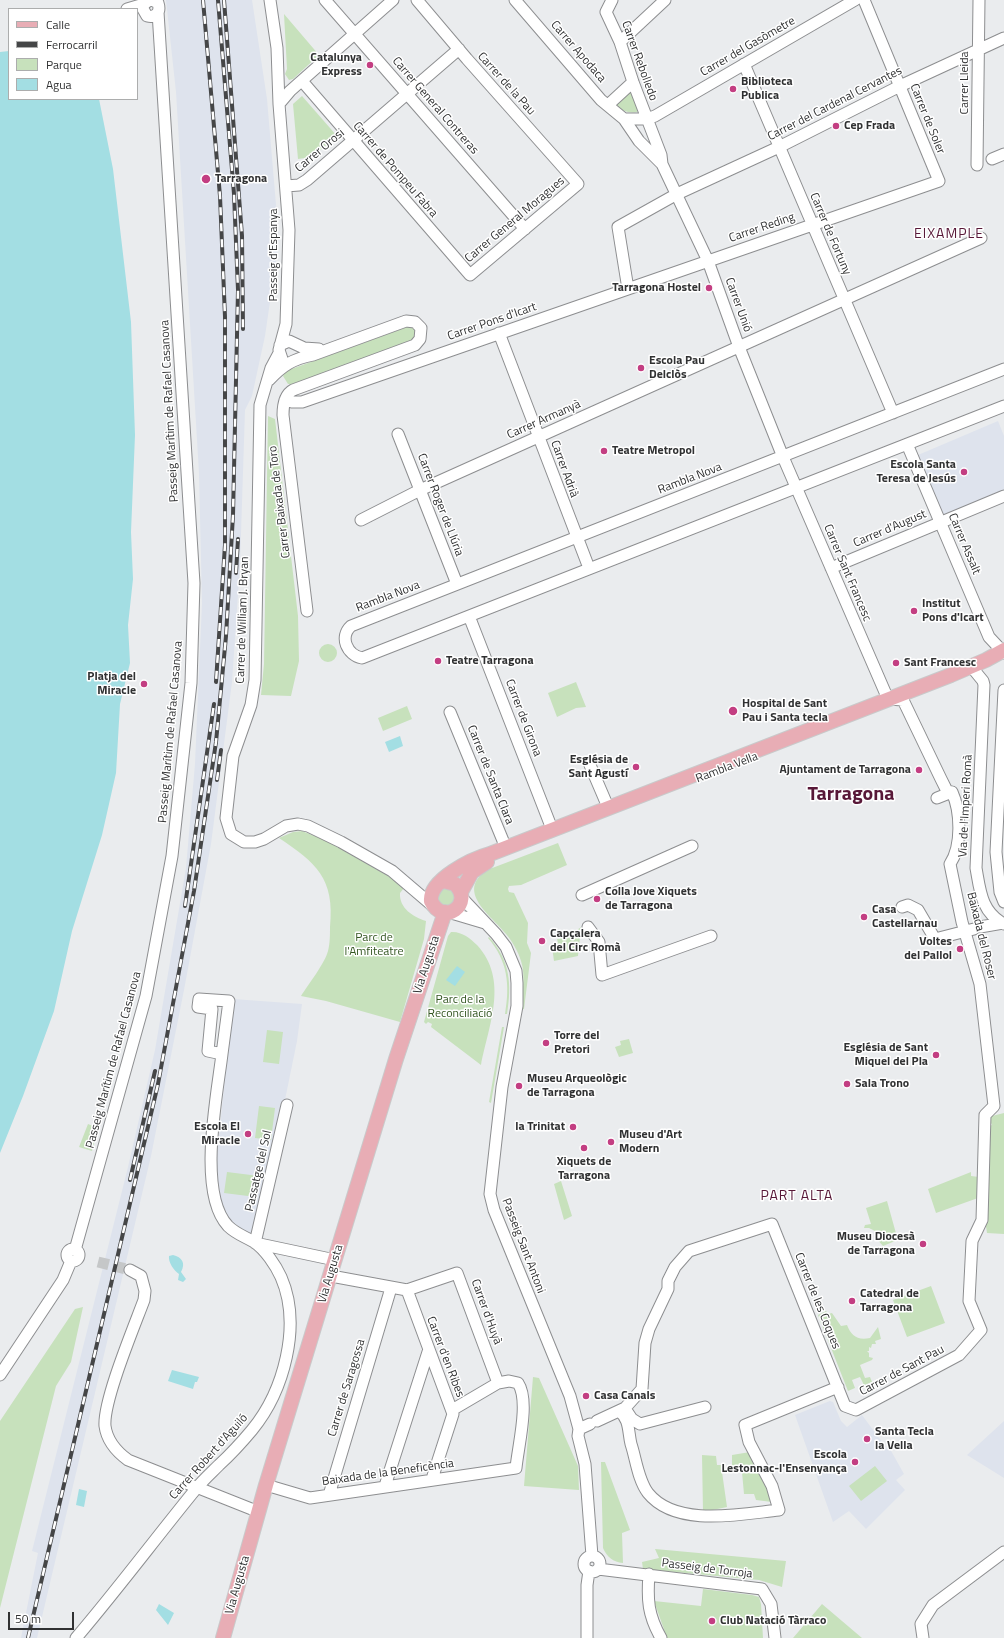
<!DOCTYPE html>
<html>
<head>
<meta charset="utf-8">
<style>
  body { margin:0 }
  #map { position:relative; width:1004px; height:1638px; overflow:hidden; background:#eaecee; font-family:"Titillium Web",sans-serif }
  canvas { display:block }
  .legend { position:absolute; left:8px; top:8px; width:130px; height:92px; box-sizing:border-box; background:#fff; border:1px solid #acadad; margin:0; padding:5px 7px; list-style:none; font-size:12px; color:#303132 }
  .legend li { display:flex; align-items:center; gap:8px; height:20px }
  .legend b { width:20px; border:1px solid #acadad }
  .scale { position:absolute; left:8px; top:1612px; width:66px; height:18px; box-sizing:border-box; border:2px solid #303132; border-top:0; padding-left:5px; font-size:12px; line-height:14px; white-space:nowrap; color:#303132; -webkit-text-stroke:3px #fff; paint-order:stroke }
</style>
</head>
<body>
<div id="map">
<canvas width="1004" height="1638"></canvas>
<ul class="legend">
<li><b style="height:5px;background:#e8adb5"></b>Calle</li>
<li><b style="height:5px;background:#454647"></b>Ferrocarril</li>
<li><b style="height:11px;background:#c7e1bc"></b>Parque</li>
<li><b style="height:11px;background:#a3dee3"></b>Agua</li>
</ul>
<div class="scale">50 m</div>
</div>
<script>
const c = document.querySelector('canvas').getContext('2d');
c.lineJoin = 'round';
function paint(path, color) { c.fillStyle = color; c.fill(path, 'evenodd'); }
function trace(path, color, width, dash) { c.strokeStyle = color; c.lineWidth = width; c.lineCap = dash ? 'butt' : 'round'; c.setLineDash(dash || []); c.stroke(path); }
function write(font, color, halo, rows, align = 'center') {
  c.font = font + ' "Titillium Web",sans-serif'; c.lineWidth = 3; c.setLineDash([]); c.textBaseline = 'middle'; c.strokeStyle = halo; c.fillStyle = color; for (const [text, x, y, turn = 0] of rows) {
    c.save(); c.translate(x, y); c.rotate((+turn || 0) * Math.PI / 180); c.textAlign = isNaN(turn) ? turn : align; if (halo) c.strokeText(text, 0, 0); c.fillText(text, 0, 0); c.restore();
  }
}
paint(new Path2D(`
  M166 0H252L267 99 279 240 265 336 252 396 245 410 240 565 232 682 211 844 184 990 151 1156 37 1638H21L38 1553 32 1551 128 1167 155 1050 186 868 195 764 202 603 199 473 176 92Z
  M998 421 1004 436V490L943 516 918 455Z
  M233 999 302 1004 297 1041 267 1188 252 1235 234 1227 222 1208 216 1166Z
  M830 1401 833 1402 841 1421 847 1427 862 1415 888 1450 890 1449 904 1474 896 1480 905 1490 866 1529 849 1511 833 1522 795 1415Z
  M1004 1421V1478L967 1455Z`), '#dee3ed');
paint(new Path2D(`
  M284 14 319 55 293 79 289 80 285 74 287 69Z
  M632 90 639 108 637 112C630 114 620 110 615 105Z
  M302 96 337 136 312 157 298 159 293 104Z
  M407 327H412L416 330 415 341 292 384H288L283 376 286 371Z
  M268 416 275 419 298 616 299 661 291 696 261 695 264 664Z
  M319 653a9 9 0 1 1 18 0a9 9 0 1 1-18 0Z
  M576 682 586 707 576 708 557 717 548 693Z
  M407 706 412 719 383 731 378 718Z
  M302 831 325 840 395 880 404 888 400 893C399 908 413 917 426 921L424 939 400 1022 326 1001 301 996C308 985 325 963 328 951 330 944 330 934 330 927 335 878 316 863 279 838L293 832Z
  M558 843 567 865 521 885 509 886 508 889 509 892 514 893 528 923 527 943 531 953 524 1009 520 1010C522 994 526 976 521 961 518 951 512 941 506 934 491 915 455 892 487 870Z
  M441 888 454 890 456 900 447 907 439 904 438 891Z
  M581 927 578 956 554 961 552 947 558 943 557 939 568 937Z
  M451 932C461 931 470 938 477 945 509 980 489 1024 481 1065L431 1027 432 1024 428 1022 426 1024 424 1022 448 936Z
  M489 937C510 960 512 984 507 1014H505C510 985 508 961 488 938Z
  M502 1027H504L491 1103 489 1102Z
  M267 1030 283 1032 279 1064 263 1062Z
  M629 1039 633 1053 619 1057 615 1047 621 1045 620 1041Z
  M259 1106 275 1108 271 1140 255 1138Z
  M1004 1113V1234L987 1233 985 1220 989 1126 992 1125 988 1117Z
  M88 1124 98 1128 92 1151 79 1147Z
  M227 1172 259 1176 256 1197 224 1193Z
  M971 1172V1176L979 1177 978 1198 936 1213 928 1189Z
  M561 1181 572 1216 564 1220 554 1184Z
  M887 1201 897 1237 900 1239 883 1246 876 1238 875 1231 869 1228H864L865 1225 871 1224 866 1208Z
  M931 1286 945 1323 907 1337 893 1300Z
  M83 1307 71 1362 56 1386 0 1608V1421L75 1309Z
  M826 1311 828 1314 832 1313 841 1326 847 1325C851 1335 857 1341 870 1338L878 1327 881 1339 875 1341 876 1344H872L871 1348 869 1347V1351H867L869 1353V1357L873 1358 872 1360 860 1365 865 1378 870 1377 872 1382 864 1385 860 1377 852 1380 855 1388 848 1391 818 1315Z
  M533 1377 539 1378 578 1466 579 1490 524 1486Z
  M750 1452 770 1488 772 1502 756 1500 754 1494H744L742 1472H732V1455Z
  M702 1455 716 1456 717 1465H721L727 1507 703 1512Z
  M601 1462H605L630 1530 622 1533 623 1563C613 1562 607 1557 603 1548Z
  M875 1466 887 1481 861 1501 849 1486Z
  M655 1549 786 1561 782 1587 759 1580 643 1569 642 1562 659 1558Z
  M703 1589 752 1595 759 1597 761 1604 763 1638H667L654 1601 701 1606Z
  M822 1604 862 1638H793Z`), '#c7e1bc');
paint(new Path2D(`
  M9 51V99H99L113 169 131 322 135 435 131 532 133 579 128 625 130 663 120 704 116 773 102 835 72 931 54 1011 23 1096 0 1153V52Z
  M400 736 403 746 389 752 385 742Z
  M457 966 465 972 455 986 446 980Z
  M173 1255C182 1257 186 1263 181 1272L186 1279 183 1282 178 1280 179 1274C174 1271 168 1262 169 1256Z
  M172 1370 199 1377 197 1382H195L193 1389 168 1381Z
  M79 1489 87 1491 84 1507 76 1505Z
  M159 1604 174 1613 168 1625 156 1610Z`), '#a3dee3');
trace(new Path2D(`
  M98 1262 130 1270`), '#c5c7c8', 11, [11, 5.5]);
const minor = new Path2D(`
  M150 0 144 4 143 9 147 16C156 18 161 12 158 3L152 0
  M270 0 277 48 279 104 289 230 286 324 279 350 282 359
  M325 0 525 229
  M515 0 601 100 624 119 639 141 662 164 708 261 739 347 783 457 888 699 903 700 941 779 947 791 952 792
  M612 0 606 12 620 42 633 82 661 155 662 164
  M127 9 144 4
  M620 42 665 0
  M744 64 893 413
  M302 81 470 275 578 184 467 59 417 0
  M279 104 290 91 393 0
  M608 105 633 82
  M624 119H647L655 116 855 0
  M992 159 1004 154
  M977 165 979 0
  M286 186 299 185 307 180 459 49
  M628 289 618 227 677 194 779 147 900 86 1004 38
  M499 333 589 568
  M280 345 289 341 304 348 319 349
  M279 353 271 368 260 405 255 680 251 705 233 756 226 818 231 834 244 842H255L264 839 286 826 298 824 308 826 341 842 392 871 433 906
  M1004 369 351 626C339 637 347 655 362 658L1004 406
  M269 380C283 365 293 359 313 355L406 321 415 322 421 328 420 339 415 345 293 390C284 395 283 406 283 415L307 611
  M285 400 292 402H302L939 181 864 0
  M398 434 457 584
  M907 444 989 637 1004 653
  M361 520 420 490 981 238
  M831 568 1004 496
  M469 616 552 829
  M974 670 983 681 984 685 976 868C980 890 981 912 1004 924
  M1004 690 996 852 1000 892 1004 902
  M450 712 506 848
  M590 765 608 807
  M937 798 952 792
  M582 895 692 846
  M462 898 496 934 506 947 516 971 517 983V1006L502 1087 490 1194 494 1210 570 1396 579 1429 578 1436 585 1464 592 1556
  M902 907 908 905 918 910 935 939 974 929
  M448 912 485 923
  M588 927 599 942 602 975 711 936
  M980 927 1003 923
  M199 999 229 1001 222 1054 208 1051 212 1009 198 1007Z
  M287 1105 255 1243 335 1260
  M67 1255a6 6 0 1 1 12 0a6 6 0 1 1-12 0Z
  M75 1250 146 996 172 856 191 683 194 583 158 12
  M130 1270 141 1276 145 1291 144 1300C134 1327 103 1401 105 1426 107 1441 117 1452 128 1460L259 1512
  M407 1290 453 1414 432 1479
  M0 1375 63 1280 71 1261
  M452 1410 498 1383
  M626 1410 632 1419 640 1424 705 1407
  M619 1411C630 1419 628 1432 631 1444 636 1459 638 1480 648 1493 676 1528 741 1514 779 1510L772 1486 749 1442 745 1425 838 1387
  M597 1421 625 1408 642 1389 645 1343 649 1329 668 1289V1281L675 1267 689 1251 772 1224 845 1406 856 1410 959 1355 981 1330 969 1301 972 1241 982 1220 985 1115 994 1106 980 984 962 922 950 864C962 846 961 812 952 792
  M579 1429 590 1424
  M266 1485 310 1498 516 1468C518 1446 530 1401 518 1383L509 1381 498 1383 457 1273 407 1290 331 1276
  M385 1486 428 1352
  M329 1495 391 1288
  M584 1564a8 8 0 1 1 16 0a8 8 0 1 1-16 0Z
  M598 1569 762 1589 771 1604 775 1638
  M649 1574C647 1600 648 1615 661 1638
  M76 1638C117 1590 155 1539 195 1490 202 1481 211 1473 219 1465 231 1454 242 1442 252 1430 284 1391 302 1325 281 1277 276 1266 265 1249 254 1242 244 1236 236 1234 228 1226 197 1193 217 1096 222 1054
  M587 1638V1585L589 1571
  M923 1638 921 1624 933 1605 1004 1552`);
const major = new Path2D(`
  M439 883 444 881 455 884C475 904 443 927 431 901 429 880 472 859 490 854L951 675 986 660 1004 650
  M461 892 472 872 487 862
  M223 1638 266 1485 396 1059 445 912`);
trace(minor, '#8d8e90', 13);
trace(major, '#c9c9ca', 16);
trace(minor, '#fff', 11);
trace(major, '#e8adb5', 14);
const rail = new Path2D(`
  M203 0 220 196 225 317V545L216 682
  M224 0 242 236 243 329
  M236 573 238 539
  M217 780 221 750
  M185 906 214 704
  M130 1180 155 1071
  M28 1638 158 1084 194 891 216 742 226 636 233 515 238 290 234 194 218 0`);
trace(rail, '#454647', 4);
trace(rail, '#fff', 2.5, [8]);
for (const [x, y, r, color] of [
  [370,65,4,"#c33e82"],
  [733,89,4,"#c33e82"],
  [836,126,4,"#c33e82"],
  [206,179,5,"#c33e82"],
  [709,288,4,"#c33e82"],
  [641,368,4,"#c33e82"],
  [604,451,4,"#c33e82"],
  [964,472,4,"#c33e82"],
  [914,611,4,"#c33e82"],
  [438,661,4,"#c33e82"],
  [896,663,4,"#c33e82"],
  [144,684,4,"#c33e82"],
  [733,711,5,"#c33e82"],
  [636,767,4,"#c33e82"],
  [919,770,4,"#c33e82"],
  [597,899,4,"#c33e82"],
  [864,917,4,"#c33e82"],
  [542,941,4,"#c33e82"],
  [960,949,4,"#c33e82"],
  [546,1043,4,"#c33e82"],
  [936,1055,4,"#c33e82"],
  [847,1084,4,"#c33e82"],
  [519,1086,4,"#c33e82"],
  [573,1127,4,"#c33e82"],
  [248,1134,4,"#c33e82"],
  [611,1142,4,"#c33e82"],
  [584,1148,4,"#c33e82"],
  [923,1244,4,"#c33e82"],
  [852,1301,4,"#c33e82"],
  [586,1396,4,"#c33e82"],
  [867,1439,4,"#c33e82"],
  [855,1462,4,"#c33e82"],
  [712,1621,4,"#c33e82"]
]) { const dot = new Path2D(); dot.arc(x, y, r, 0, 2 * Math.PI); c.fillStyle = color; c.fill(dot); trace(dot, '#fff', 1.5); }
write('12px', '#303132', '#fff', [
  ["Carrer del Gasòmetre",748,47,-30],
  ["Carrer Apodaca",578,52,49],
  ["Carrer Rebolledo",639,61,70],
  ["Carrer Lleida",965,83,-90],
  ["Carrer de la Pau",506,84,48],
  ["Carrer del Cardenal Cervantes",835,104,-27],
  ["Carrer General Contreras",435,106,49],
  ["Carrer de Soler",927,119,68],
  ["Carrer Orosi",320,151,-40],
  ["Carrer de Pompeu Fabra",395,170,49],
  ["Carrer General Moragues",515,220,-40],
  ["Carrer Reding",762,228,-19],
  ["Carrer de Fortuny",830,234,67],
  ["Passeig d'Espanya",274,255,-90],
  ["Carrer Unió",738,305,70],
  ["Carrer Pons d'Icart",492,322,-19],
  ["Passeig Marítim de Rafael Casanova",170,411,-93],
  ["Carrer Armanyà",544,420,-24],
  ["Carrer Adrià",564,469,70],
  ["Rambla Nova",690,479,-21],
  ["Carrer Baixada de Toro",280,502,-97],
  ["Carrer Roger de Llúria",440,505,69],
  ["Carrer d'August",890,529,-23],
  ["Carrer Assalt",964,544,67],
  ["Carrer Sant Francesc",847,573,67],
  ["Rambla Nova",388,597,-21],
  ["Carrer de William J. Bryan",243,620,-88],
  ["Carrer de Girona",523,718,69],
  ["Passeig Marítim de Rafael Casanova",171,732,-85],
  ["Rambla Vella",727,768,-21],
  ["Carrer de Santa Clara",490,775,68],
  ["Via de l'Imperi Romà",966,806,-87],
  ["Baixada del Roser",981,936,76],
  ["Via Augusta",427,965,-72],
  ["Passeig Marítim de Rafael Casanova",114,1060,-75],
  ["Passatge del Sol",259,1171,-77],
  ["Passeig Sant Antoni",523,1246,69],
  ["Via Augusta",331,1274,-73],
  ["Carrer de les Coques",817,1301,68],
  ["Carrer d'Huyà",486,1312,70],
  ["Carrer d'en Ribes",445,1357,69],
  ["Carrer de Sant Pau",902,1371,-28],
  ["Carrer de Saragossa",347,1388,-73],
  ["Carrer Robert d'Aguiló",209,1457,-48],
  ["Baixada de la Beneficència",388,1473,-8],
  ["Passeig de Torroja",707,1569,7],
  ["Via Augusta",238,1585,-74]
]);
write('bold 12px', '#303132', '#fff', [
  ["Catalunya",362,58,"right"],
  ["Express",362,72,"right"],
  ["Biblioteca",741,82],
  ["Publica",741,96],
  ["Cep Frada",844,126],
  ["Tarragona",215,179],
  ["Tarragona Hostel",701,288,"right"],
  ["Escola Pau",649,361],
  ["Delclòs",649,375],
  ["Teatre Metropol",612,451],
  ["Escola Santa",956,465,"right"],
  ["Teresa de Jesús",956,479,"right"],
  ["Institut",922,604],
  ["Pons d'Icart",922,618],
  ["Teatre Tarragona",446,661],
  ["Sant Francesc",904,663],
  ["Platja del",136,677,"right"],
  ["Miracle",136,691,"right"],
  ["Hospital de Sant",742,704],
  ["Pau i Santa tecla",742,718],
  ["Església de",628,760,"right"],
  ["Sant Agustí",628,774,"right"],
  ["Ajuntament de Tarragona",911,770,"right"],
  ["Colla Jove Xiquets",605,892],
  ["de Tarragona",605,906],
  ["Casa",872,910],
  ["Castellarnau",872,924],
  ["Capçalera",550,934],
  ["del Circ Romà",550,948],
  ["Voltes",952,942,"right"],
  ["del Pallol",952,956,"right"],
  ["Torre del",554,1036],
  ["Pretori",554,1050],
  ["Església de Sant",928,1048,"right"],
  ["Miquel del Pla",928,1062,"right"],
  ["Museu Arqueològic",527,1079],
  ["de Tarragona",527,1093],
  ["Sala Trono",855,1084],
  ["Escola El",240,1127,"right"],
  ["Miracle",240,1141,"right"],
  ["la Trinitat",565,1127,"right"],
  ["Museu d'Art",619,1135],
  ["Modern",619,1149],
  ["Xiquets de",584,1162,"center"],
  ["Tarragona",584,1176,"center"],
  ["Museu Diocesà",915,1237,"right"],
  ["de Tarragona",915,1251,"right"],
  ["Catedral de",860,1294],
  ["Tarragona",860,1308],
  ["Casa Canals",594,1396],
  ["Santa Tecla",875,1432],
  ["la Vella",875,1446],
  ["Escola",847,1455,"right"],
  ["Lestonnac-l'Ensenyança",847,1469,"right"],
  ["Club Natació Tàrraco",720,1621]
], 'left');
write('12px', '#325520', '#fff', [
  ["Parc de",374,938],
  ["l'Amfiteatre",374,952],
  ["Parc de la",460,1000],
  ["Reconciliació",460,1014]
]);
c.letterSpacing = '1px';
write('14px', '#581838', '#fff', [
  ["EIXAMPLE",949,235],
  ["PART ALTA",797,1197]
]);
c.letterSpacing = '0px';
write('bold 20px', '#581838', '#fff', [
  ["Tarragona",851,795]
]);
</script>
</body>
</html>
